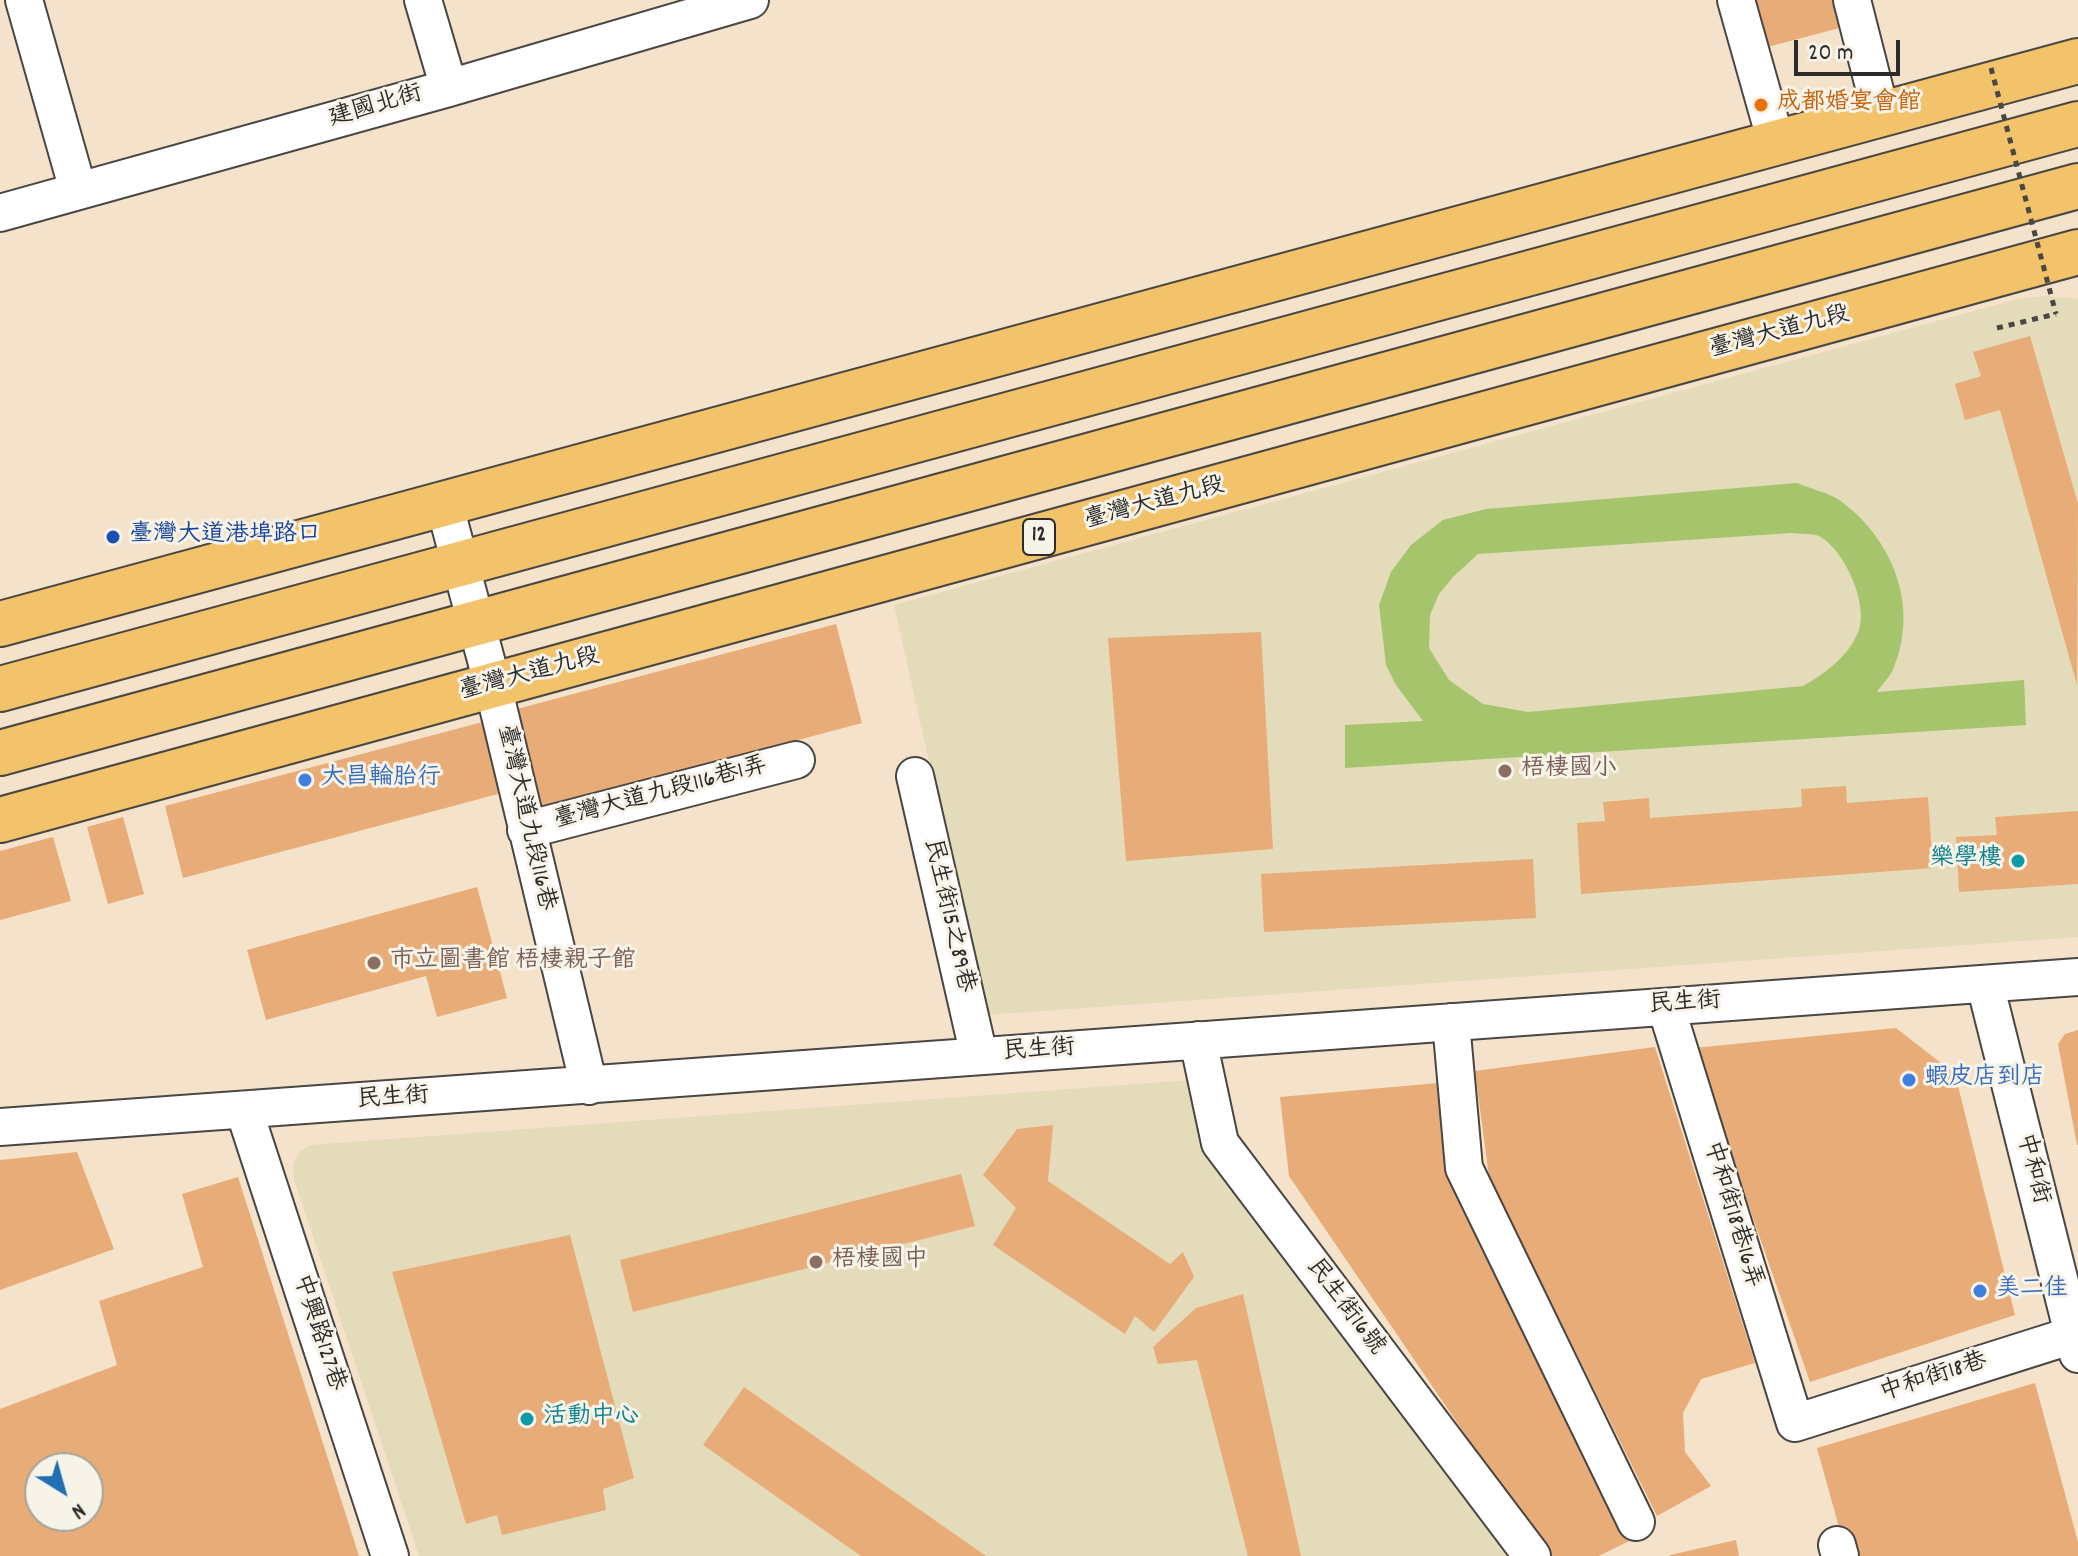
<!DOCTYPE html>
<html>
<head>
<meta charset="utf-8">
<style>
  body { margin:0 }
  #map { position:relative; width:2078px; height:1556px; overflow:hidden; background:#f4e2ca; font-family:Dekko,sans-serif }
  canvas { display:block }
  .north { position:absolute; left:24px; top:1452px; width:80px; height:80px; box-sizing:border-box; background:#f7f3e8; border:2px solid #a5a39c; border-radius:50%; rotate:143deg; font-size:22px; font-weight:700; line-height:32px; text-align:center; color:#2b2b2b }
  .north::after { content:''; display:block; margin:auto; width:28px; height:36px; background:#1f6fb2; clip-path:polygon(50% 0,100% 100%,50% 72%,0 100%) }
  .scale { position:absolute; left:1794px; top:40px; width:106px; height:36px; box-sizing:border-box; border:4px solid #2b2b2b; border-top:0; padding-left:10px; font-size:24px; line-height:28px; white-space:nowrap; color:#2b2b2b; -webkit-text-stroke:6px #f7f3e8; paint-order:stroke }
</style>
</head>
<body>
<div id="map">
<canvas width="2078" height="1556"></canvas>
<div class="north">N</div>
<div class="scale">20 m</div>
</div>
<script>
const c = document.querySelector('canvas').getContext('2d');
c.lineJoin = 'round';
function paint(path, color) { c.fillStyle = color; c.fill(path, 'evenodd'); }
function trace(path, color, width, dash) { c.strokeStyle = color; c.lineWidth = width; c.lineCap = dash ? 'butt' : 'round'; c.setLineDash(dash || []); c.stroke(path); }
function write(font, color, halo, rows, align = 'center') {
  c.font = font + ' Dekko,"LXGW WenKai TC",sans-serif'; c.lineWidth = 6; c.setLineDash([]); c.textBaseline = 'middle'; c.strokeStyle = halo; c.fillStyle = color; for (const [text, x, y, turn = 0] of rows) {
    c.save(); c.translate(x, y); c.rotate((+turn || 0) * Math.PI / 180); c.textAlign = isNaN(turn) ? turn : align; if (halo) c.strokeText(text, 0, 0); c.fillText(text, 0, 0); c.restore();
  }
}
paint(new Path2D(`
  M2047 296 2078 299V937L986 1015 894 605 2018 299Z
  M1192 1080 1522 1556H419L294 1179 293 1164 299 1153 310 1145Z`), '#e3dbba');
paint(new Path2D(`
  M1797 483C1811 489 1830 493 1842 502 1893 540 1919 607 1894 667 1891 676 1882 684 1877 692L2024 680 2026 725 1345 768V725L1423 721 1396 685 1386 665 1379 605 1391 572 1411 545 1443 520 1486 509ZM1791 533C1800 534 1814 533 1821 537 1845 552 1868 603 1859 630 1849 656 1826 673 1803 686L1528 712 1483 704 1449 680 1429 648 1430 615 1439 594 1453 577 1478 554Z`), '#a5c46c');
paint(new Path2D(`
  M1747 0H1840L1847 26 1760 49Z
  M2030 336 2078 504 2077 685 2000 410 1965 420 1955 384 1981 376 1973 352Z
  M836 624 862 723 543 808 517 709Z
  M1261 632 1273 849 1126 861 1108 638Z
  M494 719 513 790 183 878 165 806Z
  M1846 786 1847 803 1928 797 1933 868 1581 894 1577 823 1605 821 1603 802 1649 798 1650 818 1802 807 1801 789Z
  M2078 811V884L1959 892 1956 837 1997 835 1995 817Z
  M123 817 144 894 108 904 87 827Z
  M53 837 71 901 0 920V851Z
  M1533 859 1536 918 1264 932 1261 874Z
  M477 887 507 998 437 1017 426 976 266 1020 247 950Z
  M1896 1028 1955 1074 2015 1315 1810 1382 1694 1048Z
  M2078 1030V1145H2077L2058 1044 2065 1034Z
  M1655 1047 1755 1363 1701 1379 1683 1413 1685 1452 1711 1486 1657 1516 1489 1177 1475 1071Z
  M1438 1083 1445 1169 1629 1541 1599 1556H1548L1289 1176 1280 1097Z
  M1053 1125 1048 1181 1170 1264 1183 1252 1194 1277 1154 1332 1135 1316 1125 1334 993 1245 1016 1208 983 1175 1017 1129Z
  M77 1152 114 1249 0 1290V1160Z
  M961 1174 975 1226 633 1312 620 1260Z
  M238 1177 359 1556H0V1409L117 1365 99 1301 203 1267 182 1194ZM40 1468H88V1516H40Z
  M570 1235 634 1478 603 1489 606 1510 502 1535 497 1515 466 1524 392 1272Z
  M1243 1294 1301 1556H1248L1197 1360 1158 1364 1153 1347 1196 1308Z
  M2035 1383 2078 1542V1556H1847L1817 1448Z
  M744 1387 986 1556H861L703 1445Z
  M1736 1540 1739 1556H1670V1555Z`), '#e8ac78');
const minor = new Path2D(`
  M24 0 78 190
  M423 0 449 88
  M1736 0 1776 142
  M1852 0 1881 114
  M0 213 449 88 750 0
  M444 503 493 686 589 1086
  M915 776 979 1056
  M526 830 796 760
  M1985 984 2078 1354
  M1666 1007 1795 1423 2073 1335
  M1451 1022 1464 1168 1636 1522
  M1198 1040 1220 1143 1532 1556
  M244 1110 390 1556
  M0 1127 2078 977
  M1837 1545 1840 1556`);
const major = new Path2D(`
  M0 624 2078 61
  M0 689 2078 124
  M0 753 2078 186
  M0 820 2078 252`);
trace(minor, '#494643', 40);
trace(major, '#494643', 48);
trace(new Path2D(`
  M1997 328 2056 314`), '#494643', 5, [6, 6]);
trace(minor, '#fff', 36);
trace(major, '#f2c36a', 44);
trace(new Path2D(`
  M1991 68 2056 314`), '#494643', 5, [6, 6]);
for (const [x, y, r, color] of [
  [1761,105,8,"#e8710a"],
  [113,537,8,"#1a4fb4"],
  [1505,771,8,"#8d6e63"],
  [305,780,8,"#3f7fe0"],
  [2018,861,8,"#0f9aa8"],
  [374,963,8,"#8d6e63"],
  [1909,1080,8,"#3f7fe0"],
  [816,1262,8,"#8d6e63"],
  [1980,1291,8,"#3f7fe0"],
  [527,1419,8,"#0f9aa8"]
]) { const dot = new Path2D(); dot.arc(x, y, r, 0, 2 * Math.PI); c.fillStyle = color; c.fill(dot); trace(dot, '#f7f3e8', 3); }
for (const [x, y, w] of [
  [1039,537,32]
]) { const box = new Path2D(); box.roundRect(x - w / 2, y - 18, w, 36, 6); c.fillStyle = '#f7f3e8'; c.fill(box); trace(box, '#2b2b2b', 2); }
write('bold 22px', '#2b2b2b', null, [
  ["12",1039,537]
]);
write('24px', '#c56008', '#f7f3e8', [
  ["成都婚宴會館",1777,105]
], 'left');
write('24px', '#2b2b2b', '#f7f3e8', [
  ["建國北街",376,108,-16],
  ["臺灣大道九段",1780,334,-15],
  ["臺灣大道九段",1155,505,-15],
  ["臺灣大道九段",530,676,-15],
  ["臺灣大道九段116巷1弄",661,795,-15],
  ["臺灣大道九段116巷",524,818,77],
  ["民生街15之89巷",947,916,77],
  ["民生街",1685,1005,-4],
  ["民生街",1039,1052,-4],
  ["民生街",393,1100,-4],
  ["中和街",2031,1169,76],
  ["中和街18巷16弄",1731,1215,73],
  ["民生街16號",1344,1308,53],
  ["中興路127巷",317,1333,72],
  ["中和街18巷",1934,1379,-18]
]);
write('24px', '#164399', '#f7f3e8', [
  ["臺灣大道港埠路口",129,537]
], 'left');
write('24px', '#785e54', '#f7f3e8', [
  ["梧棲國小",1521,771],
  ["市立圖書館 梧棲親子館",390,963],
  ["梧棲國中",832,1262]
], 'left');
write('24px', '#366cbe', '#f7f3e8', [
  ["大昌輪胎行",321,780],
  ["蝦皮店到店",1925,1080],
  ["美二佳",1996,1291]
], 'left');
write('24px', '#0d838f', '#f7f3e8', [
  ["樂學樓",2002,861],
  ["活動中心",543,1419,"left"]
], 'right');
</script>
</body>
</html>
